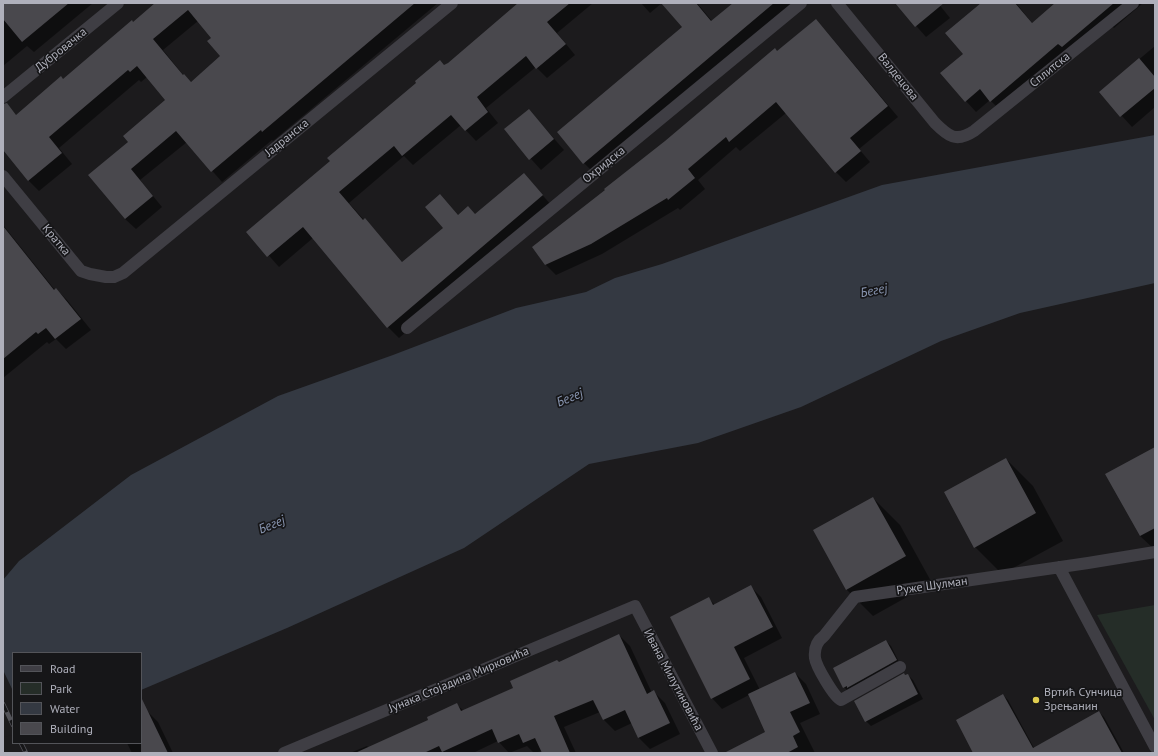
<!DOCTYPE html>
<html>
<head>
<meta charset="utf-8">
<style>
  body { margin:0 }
  #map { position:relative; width:1158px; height:756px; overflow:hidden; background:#1c1b1d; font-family:"PT Sans",sans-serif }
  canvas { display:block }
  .frame { position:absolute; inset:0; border:4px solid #afb0bb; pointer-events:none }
  .legend { position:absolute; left:12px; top:652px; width:130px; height:92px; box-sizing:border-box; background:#161618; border:1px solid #535459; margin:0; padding:5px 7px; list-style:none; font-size:12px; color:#afb0bb }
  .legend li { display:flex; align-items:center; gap:8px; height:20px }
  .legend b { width:20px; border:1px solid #535459 }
</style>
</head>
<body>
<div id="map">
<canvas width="1158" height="756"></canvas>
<div class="frame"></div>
<ul class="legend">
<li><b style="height:5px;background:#3f3e44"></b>Road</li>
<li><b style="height:11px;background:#252d28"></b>Park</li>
<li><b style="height:11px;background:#343942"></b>Water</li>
<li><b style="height:11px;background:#49484d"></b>Building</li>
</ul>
</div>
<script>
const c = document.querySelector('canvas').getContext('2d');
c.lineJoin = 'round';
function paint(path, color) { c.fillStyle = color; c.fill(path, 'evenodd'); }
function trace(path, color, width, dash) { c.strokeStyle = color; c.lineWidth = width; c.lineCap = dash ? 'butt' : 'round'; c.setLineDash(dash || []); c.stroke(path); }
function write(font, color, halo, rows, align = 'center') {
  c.font = font + ' "PT Sans",sans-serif'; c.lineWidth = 3.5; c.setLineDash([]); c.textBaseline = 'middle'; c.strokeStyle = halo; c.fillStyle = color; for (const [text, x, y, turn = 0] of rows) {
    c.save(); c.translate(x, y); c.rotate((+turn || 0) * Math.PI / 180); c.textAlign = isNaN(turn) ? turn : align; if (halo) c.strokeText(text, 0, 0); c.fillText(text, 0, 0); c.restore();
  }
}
paint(new Path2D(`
  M1155 605V720L1097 615Z`), '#252d28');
paint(new Path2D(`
  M1155 135V283L1020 313 941 341 801 407 698 443 589 464 464 548 287 628 141 690V653H13V732L3 735V580L19 561 131 475 278 396 393 355 516 308 586 292 615 278 662 264 882 185Z`), '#343942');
paint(new Path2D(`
  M3 670 13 691V735L3 737Z`), '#1c1b1d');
paint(new Path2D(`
  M3 3H93L34 52 27 46 3 66Z
  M157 3H438L273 141 272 140 222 182 187 142 140 180 162 207 136 229 125 219 130 142 167 100 147 77 141 82 139 80 59 148 72 164 39 191 29 181 3 149V120L16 116 63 80ZM198 21 213 38 222 57 191 82 184 76 163 50Z
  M520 3H593L557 33 575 55 547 78 536 67 486 108 498 123 476 141 461 125 413 165 404 156 349 203 364 220 365 219 375 230 403 263 444 228 440 196 458 216 475 215 524 174 552 206 399 338 388 327 313 238 279 267 248 232Z
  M641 3H662L650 13Z
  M673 3H697L712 21 734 3H797L594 173 584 163 683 27Z
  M896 3H938L950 18 926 37Z
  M982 3H1016L1032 23 1057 3H1143L1114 28 1111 25 1001 111 990 100 976 112 966 101 964 54Z
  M816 20 826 31 898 117 859 149 870 162 846 182 836 172 786 113 740 151 736 147 698 180 705 189 680 210 678 208 602 254 556 275 545 264 777 52Z
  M1155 46V107L1132 127 1100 92Z
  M529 110 564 150 541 170 505 130Z
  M3 225 55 290 56 289 67 300 91 330 66 349 56 339 49 344 47 342 3 378Z
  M1155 448V550L1140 536Z
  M1006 459 1033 486 1063 541 1002 574 975 547Z
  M873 498 900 525 932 583 873 616 846 589Z
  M751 587 761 597 782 638 744 658 760 690 795 673 806 684 820 714 800 723 815 753H753L766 732 749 695 722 709 712 698 708 598 715 605Z
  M619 635 630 646 652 693 654 692 665 703 680 734 650 749 639 738 632 723 615 731 604 720 600 712 564 727 576 753H543L542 751 534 753 527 746 509 753 498 741 473 753H350L367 746 369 748 430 720 457 705 464 711 514 688 559 663Z
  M886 641 891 646 901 666 849 692 844 687Z
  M908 675 913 680 923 699 871 726 866 721 905 676Z
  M1003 695 1008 700 1034 748 1099 712 1104 717 1124 753H975Z
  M147 711 158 722 173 753H132L127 743H141V714Z`), '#0007');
paint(new Path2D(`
  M3 3H69L22 42 3 19Z
  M155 3H415L262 132 261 130 211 172 176 131 131 169 153 196 125 219 88 175 128 142 123 136 165 100 137 66 130 72 128 70 49 137 62 153 28 181 3 150V104L7 103 16 115 61 76 63 79 132 20 133 22ZM188 10 211 38 207 41 220 56 191 82 184 74 183 75 153 39Z
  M518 3H570L547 22 566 44 536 69 526 56 477 97 488 112 465 131 451 115 402 156 394 146 339 192 363 220 365 218 402 262 443 228 425 207 440 194 458 215 468 206 475 214 524 173 543 195 387 328 303 227 267 257 246 232 330 161 327 158 416 83 415 81 440 60 444 65 448 63Z
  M661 3H696L711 21 733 3H774L583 164 557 132 682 27Z
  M895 3H944L915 27Z
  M981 3H1015L1032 23 1055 3H1114L1062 47 1058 44 990 102 980 89 965 102 940 73 963 54 945 33Z
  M816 19 888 106 850 138 861 151 835 173 776 102 729 142 726 137 688 169 695 178 668 200 667 198 591 244 545 265 532 247 605 190 604 189 665 141 775 48 777 51Z
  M1139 58 1155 77V88L1120 117 1099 92Z
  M529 109 554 139 529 160 504 129Z
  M3 226 54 290 56 288 81 319 55 339 46 328 38 334 36 332 3 359Z
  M1155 447V528L1140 536 1105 474Z
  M1006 458 1036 513 974 548 944 492Z
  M873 497 906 556 846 590 813 530Z
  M751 585 773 627 734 647 750 679 711 699 670 617 709 597 713 605Z
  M619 634 647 694 654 690 670 723 638 738 625 710 603 720 593 700 554 716 570 753H542L535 738 523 743 519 734 498 743 492 729 442 752 439 746 424 753H355L428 720 427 717 457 703 461 711 513 688 510 681 557 660 559 662Z
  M886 640 897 660 847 688V686L843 688 833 668Z
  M795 672 810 703 790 712 800 732 793 736 798 747 787 753H724L765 732 748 694Z
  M904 673 905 675 908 674 918 694 865 722 854 701Z
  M1003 694 1033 748 1099 711 1122 753H973L956 720Z
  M141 697 168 753H141Z`), '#49484d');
trace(new Path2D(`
  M837 3 935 123C948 136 956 143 974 131L1133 3
  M3 97 118 3
  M3 176 81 271 90 274 106 277H114L123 273 452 3
  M407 328 801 3
  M1059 567 1155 747
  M900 667 841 700C834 697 816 666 815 658 814 649 817 641 824 636L855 597 1088 563 1155 552
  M284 753 635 606 712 753`), '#3f3e44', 12);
const rail = new Path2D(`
  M3 704 13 725
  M21 743 26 753`);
trace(rail, '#54545a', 4.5);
trace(rail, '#161618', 3, [9]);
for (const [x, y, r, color] of [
  [1036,700,4,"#e0cd50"]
]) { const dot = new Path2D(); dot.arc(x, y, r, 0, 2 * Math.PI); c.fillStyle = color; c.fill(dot); trace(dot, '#161618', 1.5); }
write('12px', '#afb0bb', '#161618', [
  ["Дубровачка",61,50,-39],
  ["Сплитска",1050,70,-39],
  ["Валдецова",898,77,51],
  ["Јадранска",287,138,-39],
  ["Охридска",604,165,-39],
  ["Кратка",56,240,50],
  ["Руже Шулман",932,586,-8],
  ["Јунака Стојадина Мирковића",459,680,-23],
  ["Ивана Милутиновића",673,680,62]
]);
write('12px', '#afb0bb', '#161618', [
  ["Вртић Сунчица",1044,693],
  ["Зрењанин",1044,707]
], 'left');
write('italic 13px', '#8a97b2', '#161618', [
  ["Бегеј",874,291,-11],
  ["Бегеј",570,398,-23],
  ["Бегеј",272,525,-23]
]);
</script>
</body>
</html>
